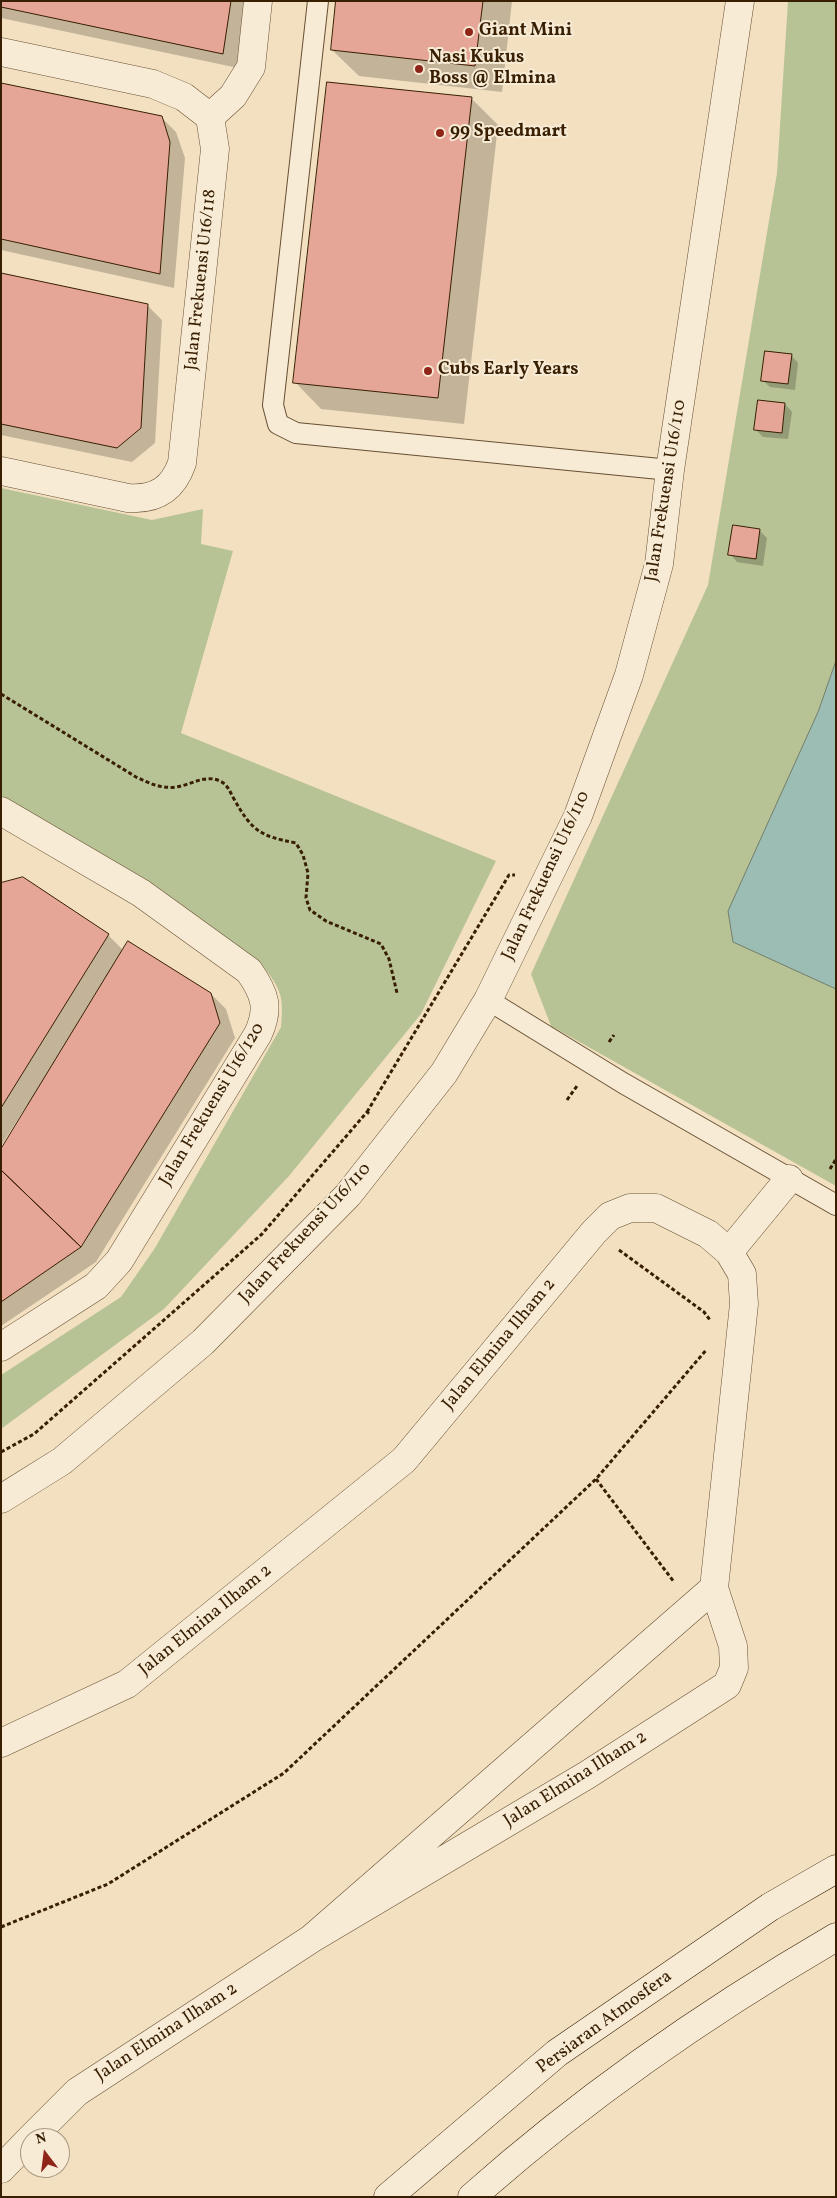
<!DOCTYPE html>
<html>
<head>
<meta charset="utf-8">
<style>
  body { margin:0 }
  #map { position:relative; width:837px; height:2198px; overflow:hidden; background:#f3e0c0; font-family:Vollkorn,serif }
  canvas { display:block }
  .frame { position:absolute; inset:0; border:2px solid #381f02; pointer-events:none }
  .north { position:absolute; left:20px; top:2128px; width:50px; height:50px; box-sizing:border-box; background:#f7ebd6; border:1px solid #ab9981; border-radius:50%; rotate:345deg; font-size:14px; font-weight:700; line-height:20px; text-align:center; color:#381f02 }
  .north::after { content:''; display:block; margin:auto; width:18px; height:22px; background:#8f2418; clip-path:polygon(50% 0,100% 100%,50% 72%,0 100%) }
</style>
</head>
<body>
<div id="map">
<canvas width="837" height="2198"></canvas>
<div class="frame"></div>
<div class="north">N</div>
</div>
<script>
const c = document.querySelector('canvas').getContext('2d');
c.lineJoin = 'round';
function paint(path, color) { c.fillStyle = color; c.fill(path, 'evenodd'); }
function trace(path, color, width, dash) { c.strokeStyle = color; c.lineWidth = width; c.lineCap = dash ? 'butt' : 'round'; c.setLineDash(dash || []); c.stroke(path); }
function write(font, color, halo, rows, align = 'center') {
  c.font = font + ' Vollkorn,serif'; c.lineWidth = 4; c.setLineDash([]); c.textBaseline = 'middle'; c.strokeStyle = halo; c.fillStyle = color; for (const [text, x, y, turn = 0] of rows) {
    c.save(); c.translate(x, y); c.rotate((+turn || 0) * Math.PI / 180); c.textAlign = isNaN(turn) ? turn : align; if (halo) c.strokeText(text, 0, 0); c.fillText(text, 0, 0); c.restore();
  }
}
paint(new Path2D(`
  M788 1H836V1186L551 1026 531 974 708 585 777 173Z
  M1 488 152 520 203 509 201 544 233 551 181 733 496 861 421 1014 289 1176 164 1309 1 1429V1375L121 1297 155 1248 281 1027C284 995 281 989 261 964L121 870 1 800Z`), '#b8c395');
const water = new Path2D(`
  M836 661V989L733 942 728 911 818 712Z`);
paint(water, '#9bbdb3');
trace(water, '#737e6c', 1);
paint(new Path2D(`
  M1 1H248L238 68 1 18Z
  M338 1H512L502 92 359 76 332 50Z
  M1 84 161 117 176 132 185 158 174 288 1 250Z
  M471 98 498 125 464 424 321 409 295 382Z
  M1 275 147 305 162 320 155 443 132 462 1 435Z
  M791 355 798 363 795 390 770 387 762 380Z
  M785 404 792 412 788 439 763 437 755 429Z
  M759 530 767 538 763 566 737 562 730 554Z
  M1 884 108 935 124 951 211 994 226 1009 235 1038 96 1262 1 1326V1151L29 1106 27 1105 1 1146Z`), '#0003');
const building = new Path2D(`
  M1 1H231L223 54 1 7Z
  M336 1H483L475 66 331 50Z
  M327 82 472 97 438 398 293 383Z
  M1 83 162 116 170 142 160 274 1 239Z
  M1 273 148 304 141 428 117 448 1 424Z
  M765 351 792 354 788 384 761 381Z
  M758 400 785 403 782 433 754 430Z
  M733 525 760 529 756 559 728 555Z
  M23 877 109 934 1 1108V883Z
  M128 941 211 993 220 1023 81 1247 1 1170V1149Z
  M1 1170 81 1247 1 1302Z`);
paint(building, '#e5a597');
trace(building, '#381f02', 1);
const service = new Path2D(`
  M318 1 273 405 278 424 296 433 670 470
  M488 1000 623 1083 836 1205`);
const minor = new Path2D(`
  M1 52 153 84 184 97 210 117 215 149 182 463C173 489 156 500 128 498L1 471
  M210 117 233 96 251 67 258 1
  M1 811 141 893 249 971C265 994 270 1008 258 1034L119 1261 96 1286 1 1347
  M729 1252 789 1179
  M1 1743 127 1684 404 1460 594 1232 610 1216 630 1208H656L708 1234 729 1252 742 1274 744 1304 714 1588
  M31 2138 77 2092 311 1939 587 1775 727 1685 734 1668 733 1646 714 1588 311 1939
  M1 2169 30 2139`);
const tertiary = new Path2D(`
  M1 1499 62 1461 203 1342 348 1195 444 1073 488 1000 578 816 629 675 659 564 670 470 740 1`);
const secondary = new Path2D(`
  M388 2197 557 2053 770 1907 836 1869
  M472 2197C582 2099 709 2011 836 1937`);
trace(service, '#674f32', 22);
trace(minor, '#674f32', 29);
trace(tertiary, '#674f32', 29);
trace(secondary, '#381f02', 29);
trace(new Path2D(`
  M1 694 136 777C149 783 161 789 176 787 191 785 205 774 220 781 228 785 230 792 234 799 252 831 260 836 296 843L303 855 308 873 306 898 310 910 326 921 381 944 389 959 397 993
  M609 1042 614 1035
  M567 1100 577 1086
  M367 1112 509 875H515
  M830 1169 836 1159
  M619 1250 704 1312 710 1320
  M1 1452 34 1434 262 1234 367 1112 371 1115
  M596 1479 674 1582
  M1 1927 108 1884 284 1773 596 1479 707 1349`), '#381f02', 3, [4, 2.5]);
trace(service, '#f7ebd6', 20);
trace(minor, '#f7ebd6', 28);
trace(tertiary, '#f7ebd6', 28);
trace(secondary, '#f7ebd6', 28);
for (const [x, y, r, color] of [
  [469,32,5,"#8f2418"],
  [419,69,5,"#8f2418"],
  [440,133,5,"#8f2418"],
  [428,371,5,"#8f2418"]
]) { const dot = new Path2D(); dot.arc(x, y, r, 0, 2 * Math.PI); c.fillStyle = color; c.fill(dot); trace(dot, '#f7ebd6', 2); }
write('bold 18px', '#381f02', '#f7ebd6', [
  ["Giant Mini",479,32],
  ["Nasi Kukus",429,59],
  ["Boss @ Elmina",429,80],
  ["99 Speedmart",450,133],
  ["Cubs Early Years",438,371]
], 'left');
write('18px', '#381f02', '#f7ebd6', [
  ["Jalan Frekuensi U16/118",202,280,-84],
  ["Jalan Frekuensi U16/110",667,491,-81],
  ["Jalan Frekuensi U16/110",547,876,-65],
  ["Jalan Frekuensi U16/120",213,1105,-59],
  ["Jalan Frekuensi U16/110",306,1234,-47],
  ["Jalan Elmina Ilham 2",500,1345,-50],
  ["Jalan Elmina Ilham 2",206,1621,-39],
  ["Jalan Elmina Ilham 2",576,1780,-32],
  ["Persiaran Atmosfera",605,2023,-36],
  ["Jalan Elmina Ilham 2",167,2033,-33]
]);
</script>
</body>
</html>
